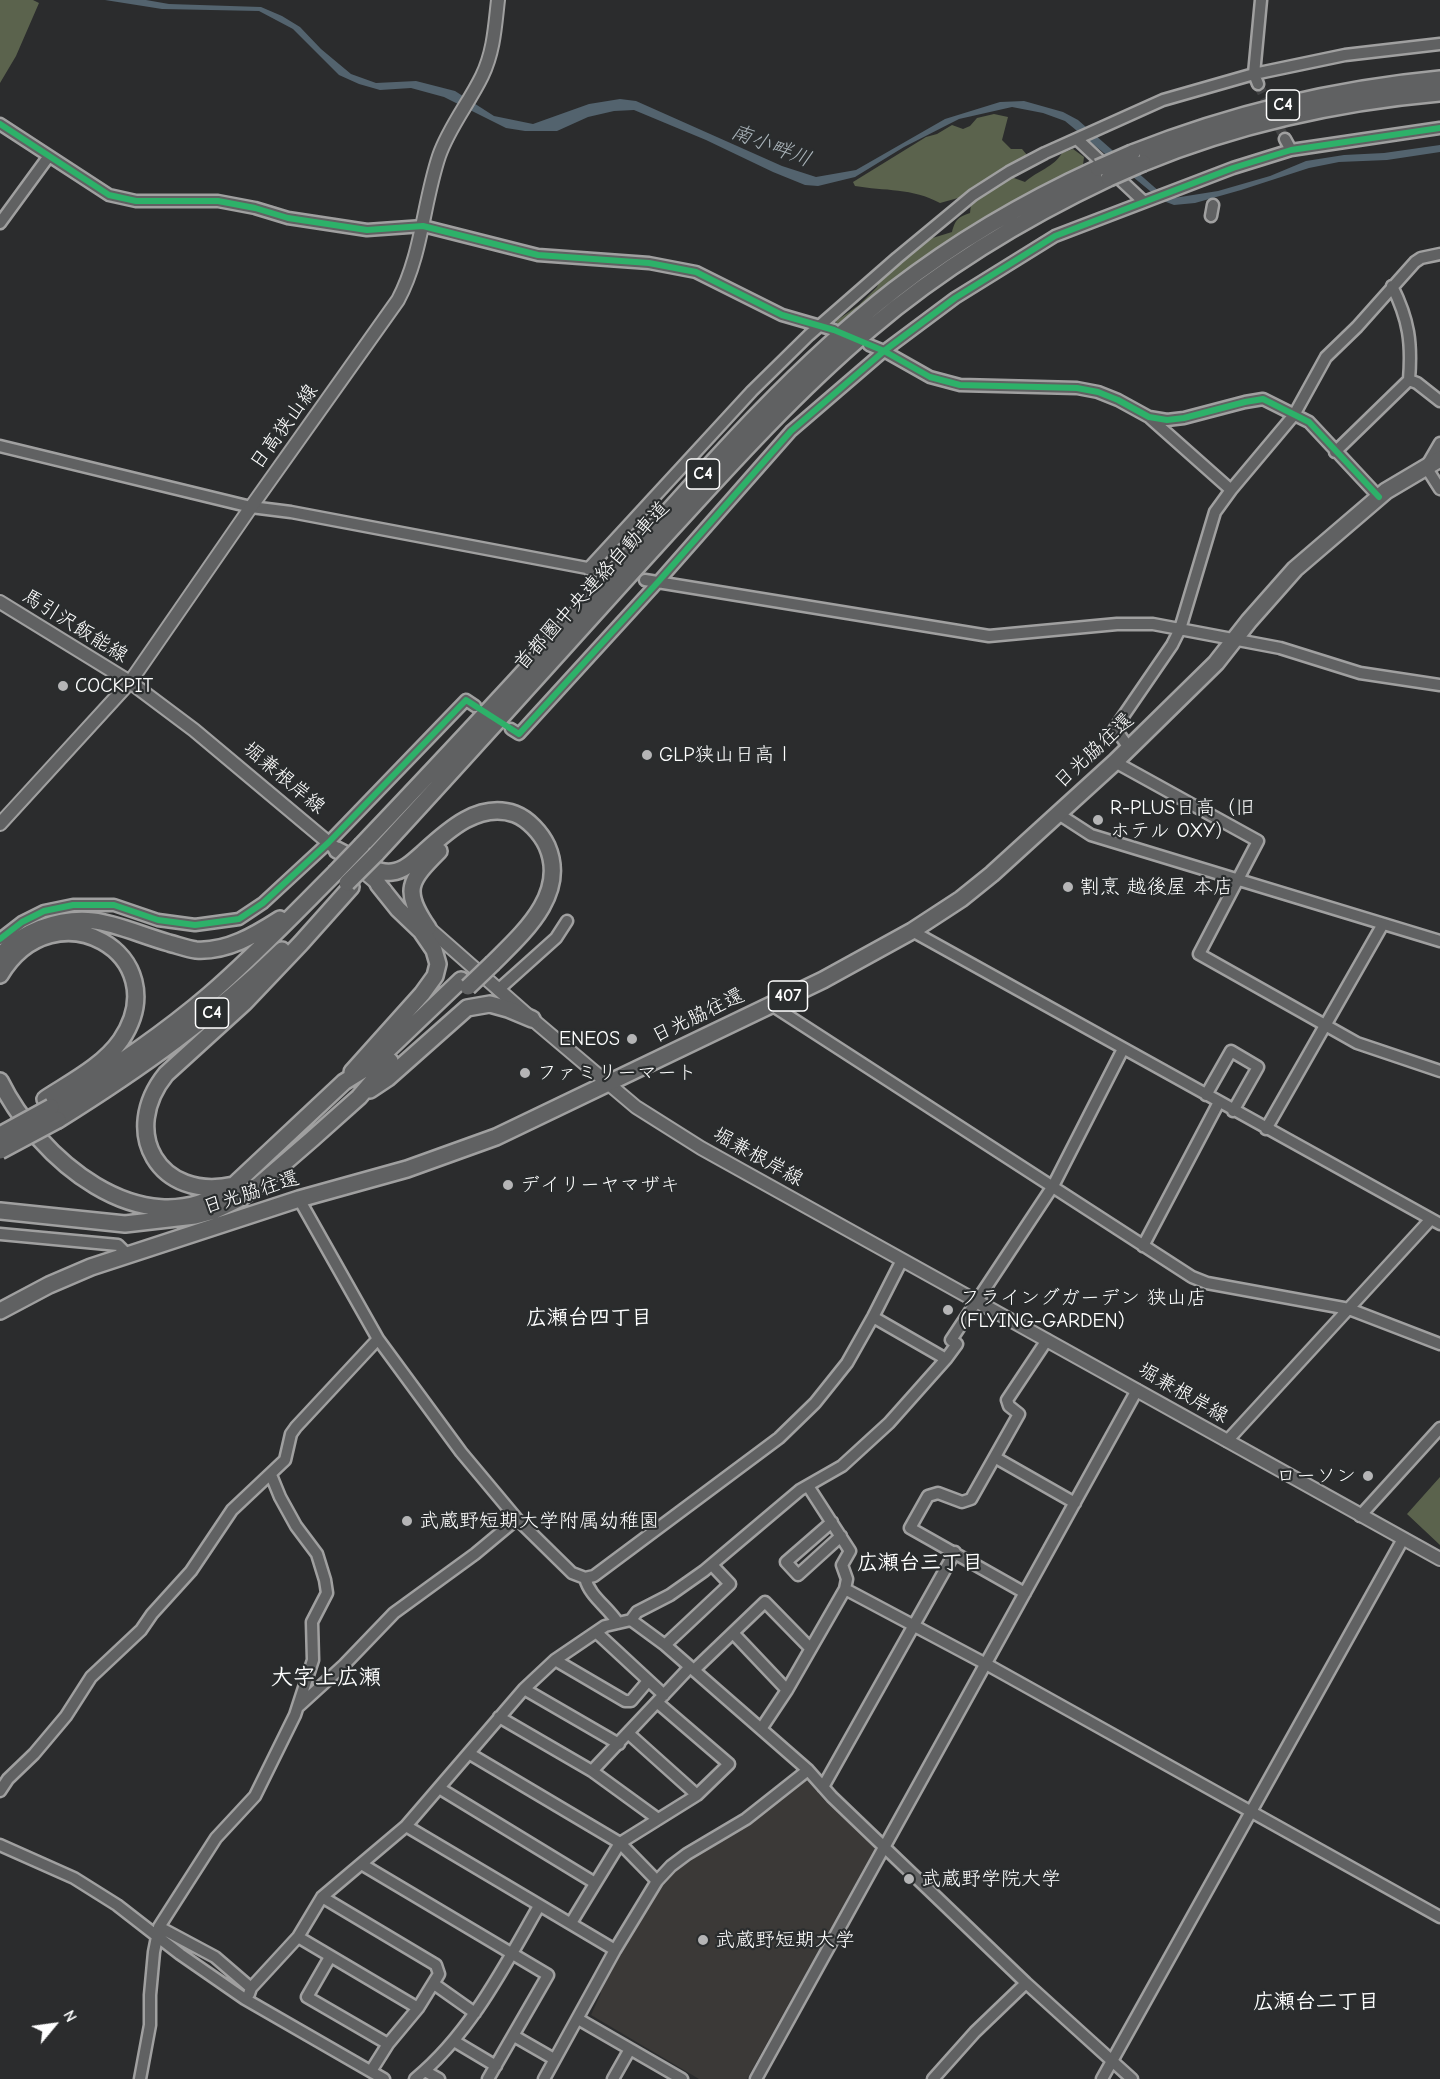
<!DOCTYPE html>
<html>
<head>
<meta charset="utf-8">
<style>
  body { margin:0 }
  #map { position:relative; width:1440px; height:2079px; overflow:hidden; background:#2b2c2d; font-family:"Comic Neue",sans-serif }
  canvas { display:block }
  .north { position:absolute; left:24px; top:1995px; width:60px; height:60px; -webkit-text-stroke:4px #2a2d2e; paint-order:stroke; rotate:61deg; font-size:16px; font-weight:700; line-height:24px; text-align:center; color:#fff }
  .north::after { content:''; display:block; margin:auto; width:21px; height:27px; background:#fff; clip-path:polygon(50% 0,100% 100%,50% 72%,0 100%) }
</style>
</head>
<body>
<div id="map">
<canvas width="1440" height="2079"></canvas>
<div class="north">N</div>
</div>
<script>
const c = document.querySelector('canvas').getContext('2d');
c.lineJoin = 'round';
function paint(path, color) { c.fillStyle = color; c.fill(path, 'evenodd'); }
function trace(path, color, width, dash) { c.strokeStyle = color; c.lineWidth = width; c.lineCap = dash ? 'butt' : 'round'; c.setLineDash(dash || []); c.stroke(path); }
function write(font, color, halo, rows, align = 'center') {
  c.font = font + ' "Comic Neue","Klee One",sans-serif'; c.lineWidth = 4.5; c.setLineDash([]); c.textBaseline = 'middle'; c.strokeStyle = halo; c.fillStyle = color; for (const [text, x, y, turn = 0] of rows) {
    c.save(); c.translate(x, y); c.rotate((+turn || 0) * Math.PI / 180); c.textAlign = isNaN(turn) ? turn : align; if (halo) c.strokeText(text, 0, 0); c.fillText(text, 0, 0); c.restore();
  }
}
paint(new Path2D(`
  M805 1778 825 1801 874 1845V1850L747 2079H699L591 2015 601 1993 597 1991 642 1914 661 1885 678 1867 699 1853 749 1824Z`), '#3b3937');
paint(new Path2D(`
  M0 0H33L39 3 16 56 0 83Z
  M994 114 1008 117 1002 140 1011 149H1022L1027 155 1021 161 1012 166 1014 178 1025 182C1037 171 1054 167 1062 153L1073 149 1084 157 1083 165 999 211 849 326 837 327 836 321 859 305 877 287 880 279 926 240 952 232C955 220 958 217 970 213L971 204 958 198 940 203C913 188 884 191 855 186L853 182 926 137 937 134 952 125 963 129 970 126 977 118Z
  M1440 1477V1545L1407 1514Z`), '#5b634d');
paint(new Path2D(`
  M105 0H146L169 4 261 7 282 16 300 27 321 49 351 74 376 83 416 81 455 91 494 116 533 124 589 104 620 99 636 101 782 166 816 177 856 170 945 119 1000 102 1024 101 1063 112 1078 120 1161 193 1174 198 1218 191 1270 176 1306 161 1344 155 1384 153 1440 145V152L1387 160 1339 162 1309 168 1241 190 1195 203 1174 205 1161 200 1065 121 1043 113 1012 107 959 119 904 147 855 177 818 186 805 185 773 172 706 140 634 110 614 111 588 117 557 131H525L506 128 444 97 411 88 380 90 359 84 339 75 293 29 259 11 162 9Z`), '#53636e');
trace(new Path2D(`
  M1258 84 1285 139`), '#404142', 10, [10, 5]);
const minor = new Path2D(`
  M1258 84 1254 74 1261 0
  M0 124 109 195 136 201H218L255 208 288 218 367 230 423 226 538 255 649 263 696 272 782 315 834 330
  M1285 139 1291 150
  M1078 140 1143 201
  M1211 216 1213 205
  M0 223 49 156
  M869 345 884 351 930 377 960 385 1077 388 1098 392 1118 400 1149 417 1167 420 1184 418 1245 402 1263 399 1309 422 1379 497
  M1409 380 1417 383 1440 401
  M1150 418 1231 490
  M1440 443 1426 467 1440 489
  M0 446 251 507 291 512 603 571
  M1335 452 1409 380C1412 343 1409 320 1392 286
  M588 569 752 391 809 335 897 258 973 195 1009 172 1045 153 1163 100 1254 74 1345 55 1440 44
  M645 580 989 636 1117 624H1153L1280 648 1360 673 1440 685
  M511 729 519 734 658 582 791 431 884 351 955 298 1055 236 1233 168 1291 150 1440 128
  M1129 748 1115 728 1172 645 1180 629 1215 512 1231 490 1294 415 1326 357 1357 327 1415 262 1421 258 1440 254
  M1115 762 1258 841 1199 954 1357 1043 1440 1071
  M1057 813 1091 835 1440 941
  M912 931 1440 1224
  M0 939 22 922 44 911 73 905H114L158 920 195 925 239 919 263 903 329 842 466 700 475 706
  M498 990 556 938 567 921
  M770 1004 1192 1277 1207 1283 1349 1309 1440 1344
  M1206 1095 1231 1051 1258 1067 1233 1111
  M1266 1129 1383 924
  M299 1199 378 1339 461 1452 517 1519 572 1573 585 1578 594 1576 779 1438 815 1403 847 1363 873 1317 902 1260
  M0 1234 118 1245 129 1256
  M1143 1246 1219 1102
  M873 1317 946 1359 957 1344 951 1340 1053 1186 1123 1049
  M1227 1441 1431 1219
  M996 1458 1075 1503
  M1360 1516 1440 1428
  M832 1522 786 1562 798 1575 841 1536
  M585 1578C590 1597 607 1606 618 1623
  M845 1589 986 1664 1440 1917
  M1025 1593 910 1528 928 1496 938 1493 962 1502 971 1499 1019 1414 1009 1406 1007 1400 1047 1340
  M631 1620 665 1645 808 1770 832 1797 1026 1983 1132 2079
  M596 1632 664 1695
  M733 1633 787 1690
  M665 1645 730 1584 712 1565
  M555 1660 625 1701H631L648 1681
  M694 1670 765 1602 810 1648
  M524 1689 619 1744
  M299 1706 344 1665 394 1613 475 1554 517 1519
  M499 1717 592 1771 658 1819
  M761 1729 787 1690 845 1589 847 1579 842 1565 850 1551 808 1486
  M629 1734 697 1795
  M470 1754 620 1843 657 1881
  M592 1771 690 1667
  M823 1787 955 1552
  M439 1788 595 1883
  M0 1791 8 1779 34 1754 66 1716 91 1677 141 1630 152 1614 191 1571 232 1510 285 1460 291 1434 296 1427 378 1339
  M406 1826 615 1950
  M0 1845 74 1878 117 1905 180 1954 245 1999 384 2079
  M363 1865 548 1975 488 2079
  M322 1897 436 1965 439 1974 418 2008 388 2044 371 2071
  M571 1923 620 1843 697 1795 729 1764 658 1703
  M159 1927 215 1957 251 1988 249 1994
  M298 1937 418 2008
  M330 1957 307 1997 388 2044
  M434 1984 475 2013
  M251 1988 298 1937 322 1897 406 1826 524 1689 555 1660 605 1626 631 1620 637 1612 670 1595 704 1571 800 1490 842 1466 889 1423 946 1359
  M578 2019 682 2079
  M514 2036 554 2059
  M454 2041 496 2066
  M425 2071 439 2079
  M140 2079 150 2025V1995L154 1952 159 1927 216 1838 255 1796 295 1715 313 1660 312 1622 327 1593 325 1580 317 1554 296 1526 280 1497 271 1475
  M415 2079C470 2034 504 1967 539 1906
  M544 2079 615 1950 657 1881 671 1866 687 1854 746 1819 808 1770
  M613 2079 630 2049
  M756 2079 1137 1390
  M933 2079 975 2032 1026 1983
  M1102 2079 1403 1539`);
const major = new Path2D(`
  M0 602 130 682 194 730 385 890
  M0 824 130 682 251 507 398 300C422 255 423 204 439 156 449 127 469 103 482 76 494 51 495 26 498 0
  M423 923 532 1019 636 1107 701 1148 1440 1559`);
const highway = new Path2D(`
  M1132 153C1231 114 1334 89 1440 79
  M1143 163C1238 124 1338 102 1440 93
  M362 845C438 765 513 685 586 604 684 495 779 380 894 290 957 241 1026 201 1098 168
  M337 850C353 858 373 874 392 872 404 871 414 861 423 853 447 831 479 801 515 814 528 819 541 833 547 846 568 894 523 933 493 963
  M376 854C463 760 548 665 634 570 710 487 785 401 870 329 942 268 1024 218 1109 178
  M351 887 301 943 244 1003 166 1074C119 1132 159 1202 234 1185L344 1082 373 1064 461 980
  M428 928C402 890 409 881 439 851
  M0 957C9 944 26 934 41 928 93 909 120 929 169 943 177 945 187 949 196 950 227 952 255 935 280 919
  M0 975C55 884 178 955 121 1040 103 1066 71 1082 45 1099
  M352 1072 422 994 435 976 438 964 434 950 421 931 398 909 378 884
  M0 1081C37 1157 141 1248 228 1189
  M370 1090 388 1078 467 1008 490 1004 508 1009 532 1019
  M51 1107C106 1073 160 1037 209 995 253 957 294 914 335 873
  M58 1120C138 1070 215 1016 282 950
  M0 1211 125 1224 195 1216 214 1211 239 1199 260 1184 312 1139 359 1097 390 1061
  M0 1311 49 1285 91 1267 299 1199 407 1169 496 1137 823 980 912 931 961 899 992 874 1115 762 1216 663 1249 621 1295 569 1386 491 1440 459`);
trace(minor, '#a0a0a0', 15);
trace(major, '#a0a0a0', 16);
trace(highway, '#a0a0a0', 20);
trace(minor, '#606162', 10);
trace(major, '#606162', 12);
trace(highway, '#606162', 15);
const highwayBridge = new Path2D(`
  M1098 168 1132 153
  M1109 178 1143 163
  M335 873 362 845
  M347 883 376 854
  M468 987 493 963
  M0 1135 51 1107
  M0 1151 58 1120`);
trace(highwayBridge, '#a0a0a0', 20, []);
trace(highwayBridge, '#606162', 15);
trace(new Path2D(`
  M0 124 109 195 136 201H218L255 208 288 218 367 230 423 226 538 255 649 263 696 272 782 315 834 330 884 351 930 377 960 385 1077 388 1098 392 1118 400 1149 417 1167 420 1184 418 1245 402 1263 399 1309 422 1379 497
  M0 939 22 922 44 911 73 905H114L158 920 195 925 239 919 263 903 329 842 466 700 519 734 658 582 791 431 884 351 955 298 1055 236 1233 168 1291 150 1440 128`), '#2db169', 6);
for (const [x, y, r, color] of [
  [63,686,6,"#b5b5b6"],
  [647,755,6,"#b5b5b6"],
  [1098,820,6,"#b5b5b6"],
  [1068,887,6,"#b5b5b6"],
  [632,1039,6,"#b5b5b6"],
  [525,1073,6,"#b5b5b6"],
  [508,1185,6,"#b5b5b6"],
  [948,1310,6,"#b5b5b6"],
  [1368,1476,6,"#b5b5b6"],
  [407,1521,6,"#b5b5b6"],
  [909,1879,6,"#b5b5b6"],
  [703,1940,6,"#b5b5b6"]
]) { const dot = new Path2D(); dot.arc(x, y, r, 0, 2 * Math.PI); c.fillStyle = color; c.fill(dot); trace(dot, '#2a2d2e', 2); }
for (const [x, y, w] of [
  [1283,105,33],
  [703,474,33],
  [788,996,39],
  [212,1013,33]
]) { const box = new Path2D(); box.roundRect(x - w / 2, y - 15, w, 30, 4.5); c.fillStyle = '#2a2d2e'; c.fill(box); trace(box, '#fff', 1.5); }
write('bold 18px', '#fff', null, [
  ["C4",1283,105],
  ["C4",703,474],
  ["407",788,996],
  ["C4",212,1013]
]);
write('20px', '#fff', '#2a2d2e', [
  ["日高狭山線",284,427,-54],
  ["首都圏中央連絡自動車道",592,586,-48],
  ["馬引沢飯能線",75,626,32],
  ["日光脇往還",1094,751,-43],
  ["堀兼根岸線",284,778,40],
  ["日光脇往還",698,1016,-26],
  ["堀兼根岸線",758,1157,29],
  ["日光脇往還",251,1193,-18],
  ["堀兼根岸線",1183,1393,30]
]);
write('20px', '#fff', '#2a2d2e', [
  ["COCKPIT",75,686],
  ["GLP狭山日高Ⅰ",659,755],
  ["R-PLUS日高（旧",1110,808],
  ["ホテル OXY）",1110,831],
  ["割烹 越後屋 本店",1080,887],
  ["ENEOS",620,1039,"right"],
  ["ファミリーマート",537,1073],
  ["デイリーヤマザキ",520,1185],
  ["フライングガーデン 狭山店",960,1298],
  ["(FLYING-GARDEN)",960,1321],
  ["ローソン",1356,1476,"right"],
  ["武蔵野短期大学附属幼稚園",419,1521],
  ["武蔵野学院大学",921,1879],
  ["武蔵野短期大学",715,1940]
], 'left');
write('italic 21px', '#abb4ba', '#2a2d2e', [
  ["南小畔川",771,146,21]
]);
write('bold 21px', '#fff', '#2a2d2e', [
  ["広瀬台四丁目",589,1318],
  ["広瀬台三丁目",920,1563],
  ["広瀬台二丁目",1316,2002]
]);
write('bold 22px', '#fff', '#2a2d2e', [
  ["大字上広瀬",326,1678]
]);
</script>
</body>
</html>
